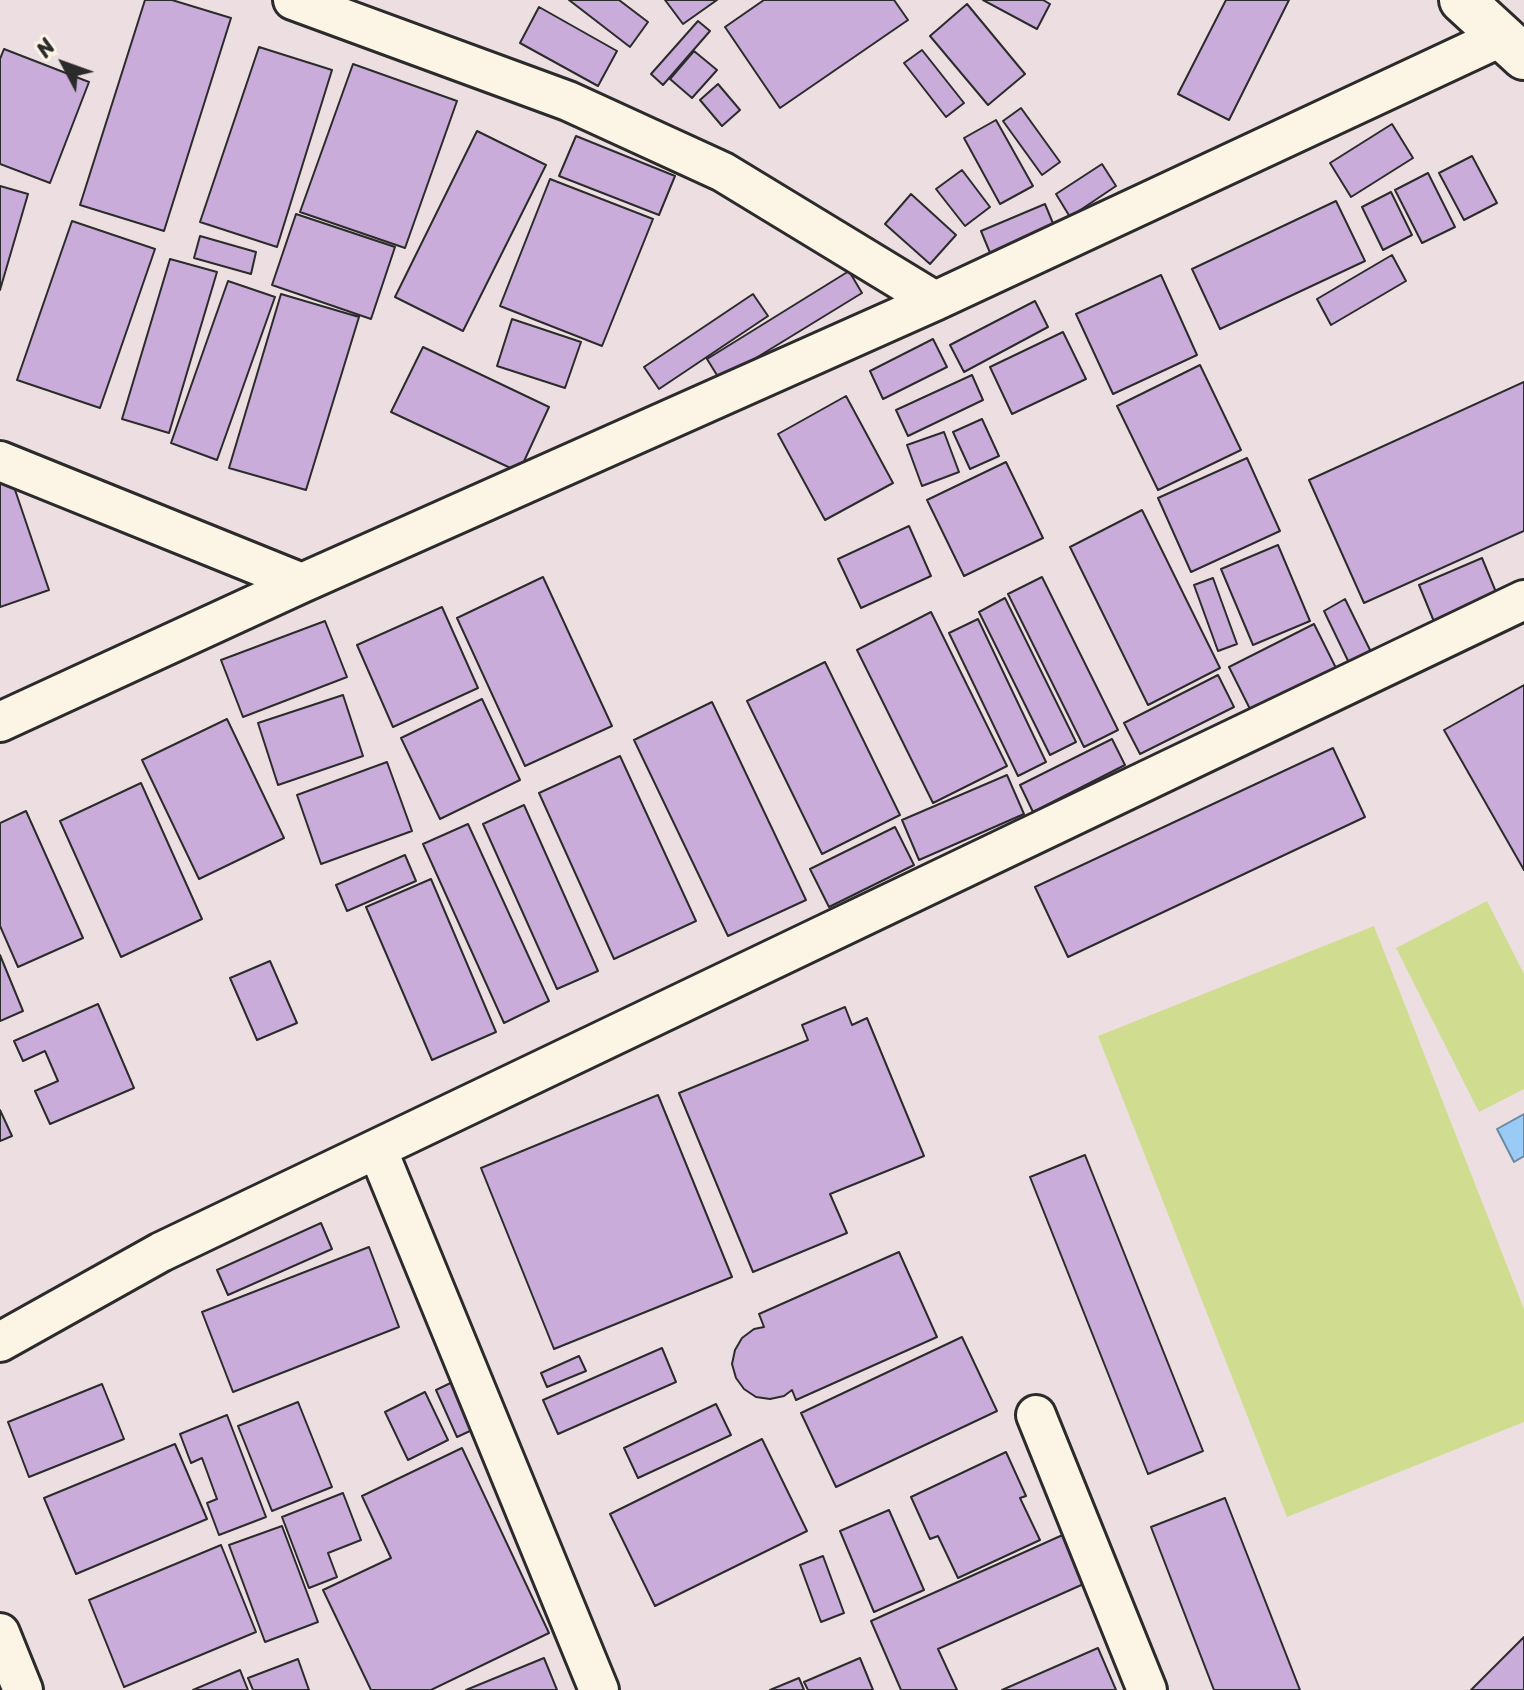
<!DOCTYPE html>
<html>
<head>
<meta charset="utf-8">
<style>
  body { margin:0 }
  #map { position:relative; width:1524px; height:1690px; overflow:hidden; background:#eddfe1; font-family:Sriracha,sans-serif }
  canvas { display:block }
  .north { position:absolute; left:24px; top:24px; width:80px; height:80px; -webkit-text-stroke:6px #fcf5e5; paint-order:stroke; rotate:311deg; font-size:22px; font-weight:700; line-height:32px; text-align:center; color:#2b2b2b }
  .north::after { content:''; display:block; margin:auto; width:28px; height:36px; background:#2b2b2b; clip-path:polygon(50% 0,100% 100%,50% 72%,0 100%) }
</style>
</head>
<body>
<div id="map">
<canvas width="1524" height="1690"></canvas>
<div class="north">N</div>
</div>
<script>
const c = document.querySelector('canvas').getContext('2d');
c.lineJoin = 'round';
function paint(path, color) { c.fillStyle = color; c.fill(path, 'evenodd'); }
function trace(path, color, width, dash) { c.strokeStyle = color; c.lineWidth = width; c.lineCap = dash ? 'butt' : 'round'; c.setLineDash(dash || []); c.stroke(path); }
paint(new Path2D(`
  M1487 901 1524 974V1089L1479 1112 1396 948Z
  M1374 926 1524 1309V1422L1287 1517 1098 1036Z`), '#d0dd90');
const water = new Path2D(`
  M1524 1114V1156L1514 1162 1497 1129Z`);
paint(water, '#99cbf6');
trace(water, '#6d8ba5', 2);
const building = new Path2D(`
  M145 0H172L231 18 164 231 80 205Z
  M569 0H619L648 22 630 47Z
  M665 0H717L683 24Z
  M764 0H894L908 20 780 108 725 27Z
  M983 0H1043L1050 4 1037 29Z
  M1226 0H1289L1229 120 1178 94Z
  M967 4 1025 74 988 105 930 36Z
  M539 7 617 51 598 86 520 43Z
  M698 21 710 31 663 85 651 74Z
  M259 47 332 70 277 247 200 222Z
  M4 49 89 82 50 183 0 164V59Z
  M922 50 964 103 946 117 904 63Z
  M694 51 717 70 692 98 670 79Z
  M353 64 457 101 405 248 300 212Z
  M718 84 740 110 722 126 700 100Z
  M1021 108 1060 162 1042 175 1003 121Z
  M996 120 1033 186 1000 204 964 138Z
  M1392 124 1413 158 1351 197 1330 163Z
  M477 131 546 165 463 331 395 297Z
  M576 136 675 176 659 215 559 176Z
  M1472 156 1497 203 1464 220 1439 173Z
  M1102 164 1116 186 1070 217 1056 194Z
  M962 170 990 207 965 226 936 189Z
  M1428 173 1455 227 1422 243 1395 190Z
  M550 179 653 219 602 346 500 306Z
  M0 186 28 194 0 290Z
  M1391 192 1412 235 1383 250 1362 207Z
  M911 194 956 235 930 264 885 224Z
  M1336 201 1365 261 1220 329 1192 269Z
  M1045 204 1057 233 993 260 981 231Z
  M296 214 395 247 371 319 272 285Z
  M72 221 155 249 100 408 17 380Z
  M200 236 256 252 251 274 194 258Z
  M1392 255 1406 281 1331 325 1317 299Z
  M170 259 217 272 169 433 122 419Z
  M849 271 862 293 720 380 707 359Z
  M1161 275 1197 355 1113 394 1076 314Z
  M228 281 275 297 217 460 171 443Z
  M281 294 359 317 306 490 229 468Z
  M753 294 768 316 659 389 644 367Z
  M1035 301 1048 327 964 372 950 345Z
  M512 319 581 342 565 388 497 366Z
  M1063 332 1086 379 1012 414 990 367Z
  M933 339 947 367 883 399 870 371Z
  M423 347 549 407 519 472 391 412Z
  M1200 365 1241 450 1158 490 1117 406Z
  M972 375 983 400 908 436 896 410Z
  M1524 382V531L1364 603 1309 480Z
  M846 396 893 483 825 520 778 434Z
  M982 419 999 456 970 469 953 432Z
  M944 432 959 472 922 486 907 445Z
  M1247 458 1280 531 1191 572 1158 498Z
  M1006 462 1043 538 964 576 927 500Z
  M11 478 49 590 0 607V481Z
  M1142 510 1220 668 1148 705 1070 547Z
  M909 526 931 576 861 608 838 559Z
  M1278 545 1310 621 1253 645 1221 569Z
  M1482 558 1498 597 1435 624 1419 585Z
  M543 577 612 726 525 766 457 618Z
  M1042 577 1118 730 1084 747 1008 594Z
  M1213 578 1237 644 1218 651 1194 585Z
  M1005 598 1076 742 1050 755 979 612Z
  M1345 599 1373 656 1351 667 1324 611Z
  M442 607 478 688 393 727 357 645Z
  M931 612 1007 766 933 803 857 650Z
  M978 619 1046 762 1018 776 949 633Z
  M325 621 347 677 243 717 221 660Z
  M1314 624 1336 668 1251 711 1229 667Z
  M825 662 900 815 822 854 747 701Z
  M1218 675 1234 707 1140 754 1124 723Z
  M1524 685V870L1444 730Z
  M343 695 363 756 278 785 258 723Z
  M482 699 520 780 440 819 401 738Z
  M712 702 806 900 728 936 634 740Z
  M227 719 284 838 199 879 142 760Z
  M1112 739 1125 765 1033 812 1020 785Z
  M1333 748 1365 817 1068 957 1035 887Z
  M620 756 696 921 614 959 539 793Z
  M387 762 412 831 321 864 297 795Z
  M1007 775 1024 814 919 860 902 820Z
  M141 783 202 919 121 957 60 821Z
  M524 805 598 971 557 989 483 824Z
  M26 811 83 938 18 967 0 926V823Z
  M468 824 549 1001 504 1023 423 844Z
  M895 827 914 865 829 907 810 869Z
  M405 855 416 881 347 911 336 885Z
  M431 879 496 1032 432 1060 366 907Z
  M0 955 23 1011 0 1021Z
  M270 961 297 1023 257 1040 230 978Z
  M98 1004 134 1088 50 1124 35 1091 58 1081 45 1051 23 1061 14 1041Z
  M845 1007 852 1025 867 1018 924 1156 830 1194 847 1233 753 1272 679 1093 808 1040 802 1025Z
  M658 1095 732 1277 554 1349 481 1168Z
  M0 1110 12 1136 0 1141Z
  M1085 1155 1203 1451 1148 1474 1030 1177Z
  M321 1223 332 1249 228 1295 217 1270Z
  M369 1247 399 1327 233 1392 202 1312Z
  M899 1252 937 1337 796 1400 792 1390 784 1396 770 1399 756 1397 744 1389 736 1378 732 1364 735 1350 742 1338 754 1329 764 1327 759 1314Z
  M962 1337 997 1411 836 1487 801 1413Z
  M662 1348 676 1382 558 1434 543 1400Z
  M579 1356 586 1371 547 1387 541 1373Z
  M461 1378 483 1425 457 1437 436 1390Z
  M102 1384 124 1439 29 1477 8 1422Z
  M425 1392 448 1440 408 1460 385 1412Z
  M298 1402 332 1487 272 1511 238 1426Z
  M716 1404 731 1435 638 1478 624 1448Z
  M227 1415 266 1517 219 1535 207 1503 217 1499 202 1458 191 1463 180 1434Z
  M762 1439 807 1531 655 1606 610 1514Z
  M175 1444 207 1519 76 1574 44 1498Z
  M462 1448 549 1633 431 1690H371L323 1590 391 1558 362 1496Z
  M1006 1452 1026 1496 1020 1498 1040 1540 958 1578 938 1536 930 1539 911 1497Z
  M343 1493 361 1540 328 1553 337 1577 309 1588 282 1517Z
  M1225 1498 1300 1690H1214L1151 1527Z
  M889 1510 924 1590 874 1612 840 1531Z
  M282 1526 318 1622 265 1642 229 1545Z
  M1076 1529 1097 1578 938 1649 957 1690H901L871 1621Z
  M221 1545 256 1632 124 1687 89 1600Z
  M823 1556 844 1613 821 1622 800 1565Z
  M1524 1637V1690H1471Z
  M1098 1648 1116 1690H1002Z
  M544 1658 557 1690H466Z
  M860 1658 873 1690H808L804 1682Z
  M298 1659 309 1690H253L248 1678Z
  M240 1670 248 1690H193Z
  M799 1678 804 1690H770Z`);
paint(building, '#c9acd9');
trace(building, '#2b2b2b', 2);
const minor = new Path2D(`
  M293 0 568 101 723 172 935 301
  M0 461 302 583
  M0 722 302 583 935 301 1501 37
  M378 1151 599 1690
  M0 1342 161 1252 1524 600
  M1036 1415 1147 1690
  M0 1633 23 1690`);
const tertiary = new Path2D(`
  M1462 0 1524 57`);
trace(minor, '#2b2b2b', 44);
trace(tertiary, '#2b2b2b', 50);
trace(minor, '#fcf5e5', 38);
trace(tertiary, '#fcf5e5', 44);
</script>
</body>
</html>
